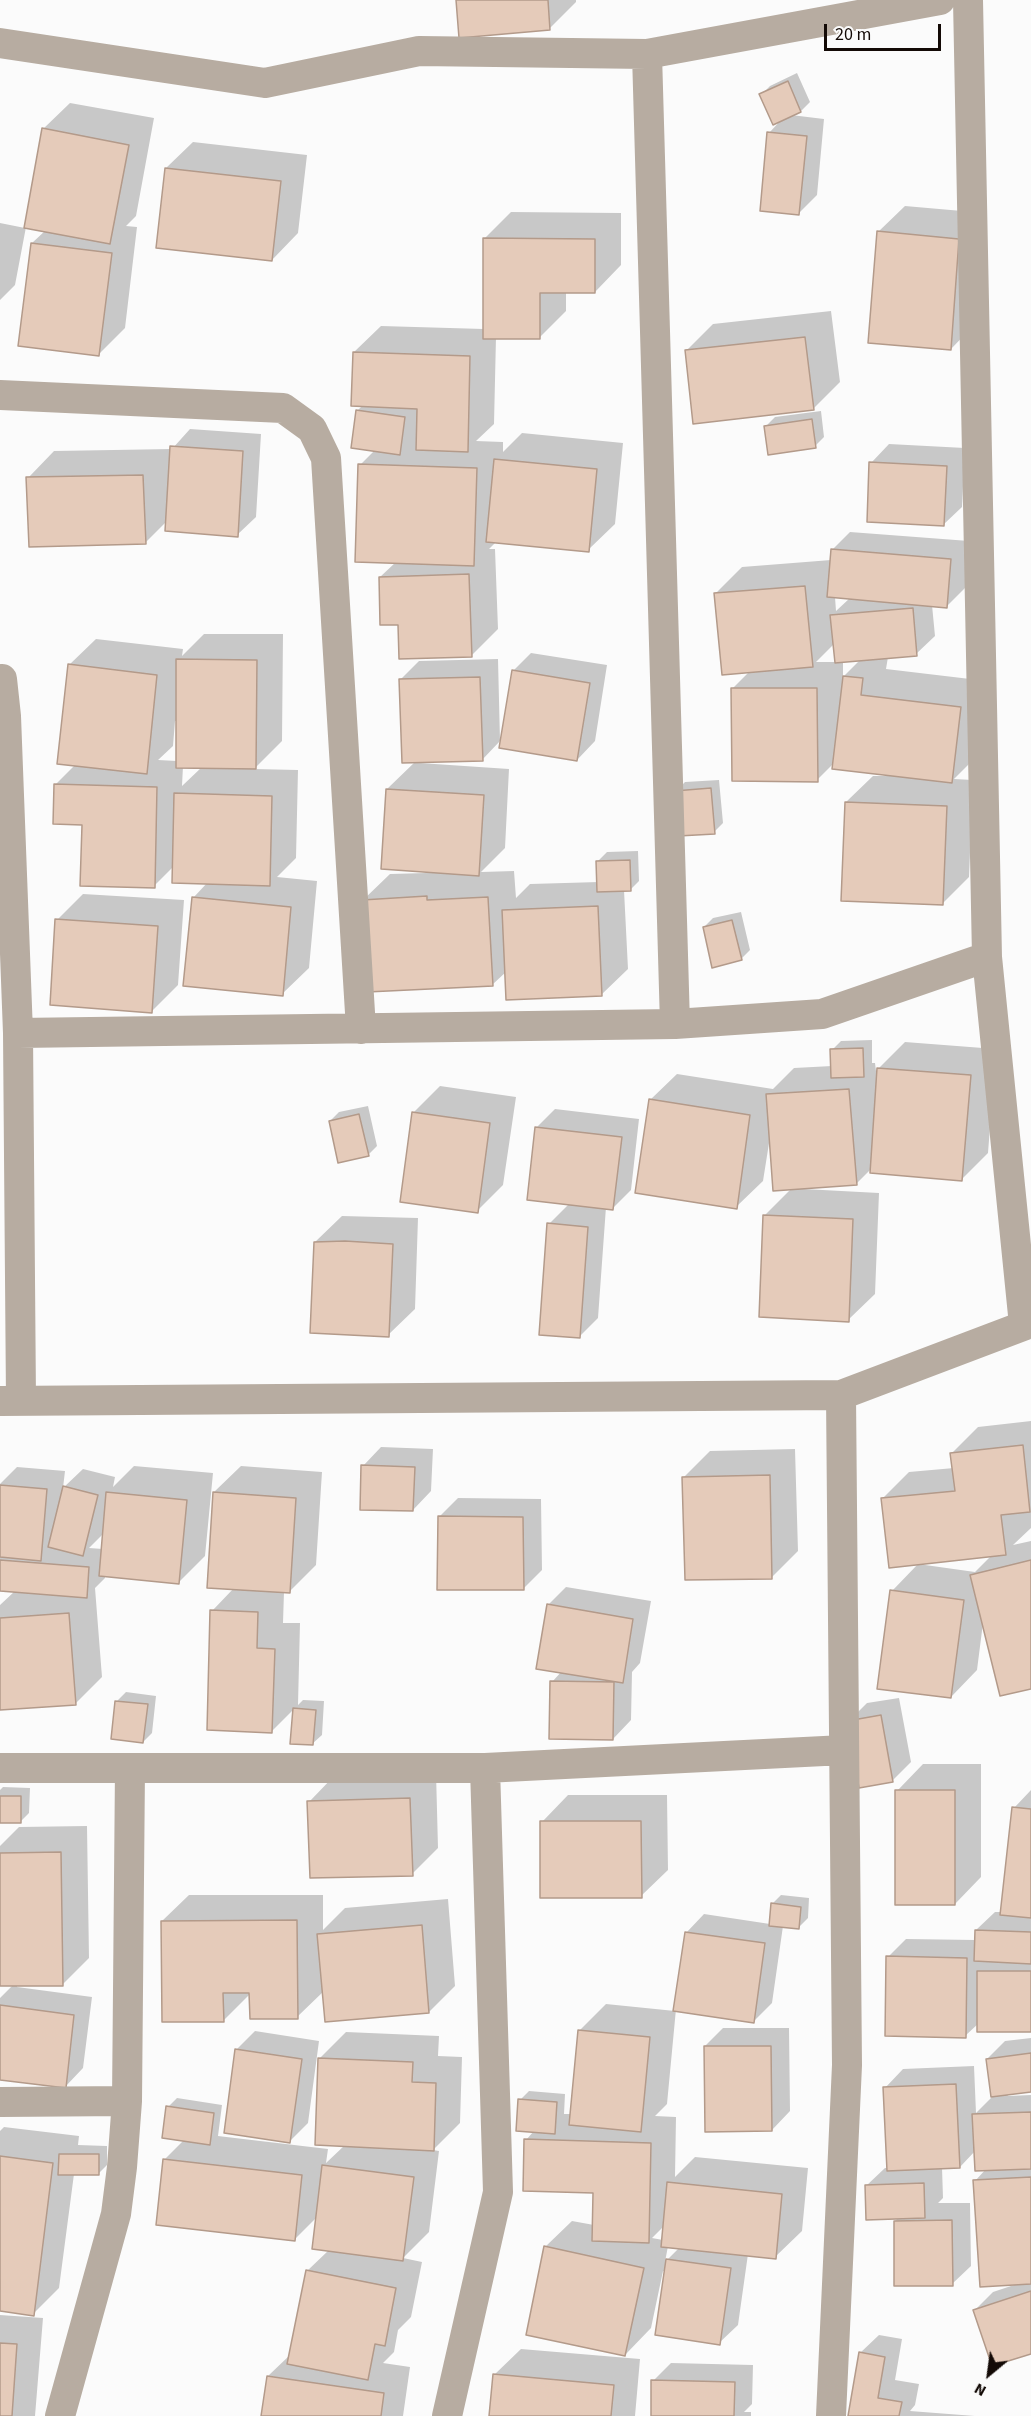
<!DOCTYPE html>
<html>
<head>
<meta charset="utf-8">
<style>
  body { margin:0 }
  #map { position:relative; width:1031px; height:2416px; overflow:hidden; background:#fbfbfb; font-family:"Source Sans 3",sans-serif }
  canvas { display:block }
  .north { position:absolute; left:959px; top:2344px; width:60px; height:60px; -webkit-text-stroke:4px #fbfbfb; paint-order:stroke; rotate:209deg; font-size:16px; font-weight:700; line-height:24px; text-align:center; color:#130a06 }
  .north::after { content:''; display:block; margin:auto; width:21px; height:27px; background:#130a06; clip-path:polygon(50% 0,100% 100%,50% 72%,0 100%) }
  .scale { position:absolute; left:824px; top:24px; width:117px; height:27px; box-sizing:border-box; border:3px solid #130a06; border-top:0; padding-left:8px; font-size:18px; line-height:21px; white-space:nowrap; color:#130a06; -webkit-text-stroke:4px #fbfbfb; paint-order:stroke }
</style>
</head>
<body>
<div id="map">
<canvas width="1031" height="2416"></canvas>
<div class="north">N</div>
<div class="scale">20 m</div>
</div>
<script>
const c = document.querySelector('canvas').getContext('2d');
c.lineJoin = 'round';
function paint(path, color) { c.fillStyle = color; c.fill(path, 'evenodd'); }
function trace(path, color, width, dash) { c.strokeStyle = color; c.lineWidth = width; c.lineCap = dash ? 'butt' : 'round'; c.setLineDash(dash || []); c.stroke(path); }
paint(new Path2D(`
  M458 0H576V2L549 29Z
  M797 73 810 102 801 111 791 115 824 119 817 195 799 213 769 133 782 119 761 95 770 86Z
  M70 103 154 118 136 216 126 226 137 227 125 328 98 355 32 243 46 230 26 227 15 285 0 300V223L25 228 43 129Z
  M193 142 307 155 298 233 272 260 166 168Z
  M905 206 985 213 977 322 951 349 878 232Z
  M511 212 621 213V265L595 292 566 291V311L539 338 496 337 494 424 476 441 503 442V452L522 433 623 443 615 524 588 550 496 542 489 549H495L498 629 472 655 400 623 380 577 396 562 360 465 375 450 357 411 363 405 354 352 381 326 484 329V239Z
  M831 311 840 382 813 409 686 351 713 324Z
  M821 411 824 437 815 446 766 426 775 417Z
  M190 429 261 434 256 517 237 535 167 521 145 543 28 478 54 451 172 449Z
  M889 444 965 448 962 507 943 525 871 463Z
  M850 532 969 541 965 588 947 606 932 605 935 636 916 654 888 657 886 669 987 681 978 755 954 779 973 780 969 877 943 903 846 802 873 776H887V774L834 763 817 780 732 689 750 671 715 594 742 567 831 560 832 550ZM835 597 850 598 836 611ZM834 644 836 662H816ZM861 659 843 677V661Z
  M204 634H283L282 741 254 769 298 770 296 858 277 877 317 881 309 968 282 994 193 898 208 882 173 867 154 886 84 824 55 785 75 765 69 665 96 639 183 649 182 656ZM175 721H178L177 761 158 760 173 746ZM183 766 202 767 182 786Z
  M531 653 607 665 595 741 577 760 513 671Z
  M498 659 500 741 482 760 420 761V763L509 769 505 848 481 872 514 871 516 898 530 884 599 882 598 861 607 852 638 851 639 881 630 890H624L628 969 601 995 507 971 492 985 363 900 390 874 426 873 387 789 416 761 401 679 419 661Z
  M719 780 723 823 714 832 676 791 685 782Z
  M83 894 184 900 178 985 152 1011 57 920Z
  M741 912 750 950 741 959 704 927 713 918Z
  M872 1040V1063H875L876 1071 905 1042 996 1049 988 1153 962 1179 871 1169 856 1184 804 1187V1189L879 1193 875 1294 848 1320 765 1215 792 1188 770 1137 763 1181 736 1207 650 1100 677 1074 773 1089 794 1068 832 1066V1050L841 1041Z
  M440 1086 516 1097 503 1185 477 1211 414 1112Z
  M368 1106 377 1146 368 1155 330 1121 339 1112Z
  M555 1109 639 1119 631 1190 613 1208 606 1207 598 1318 579 1337 549 1224 570 1203 537 1127Z
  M342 1216 418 1218 415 1309 388 1335 315 1242Z
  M1031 1421V1528L1013 1545 1031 1541V1687L983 1623 977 1670 951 1697 892 1591 918 1564 975 1572 992 1555 882 1499 909 1472 954 1468 952 1453 978 1427Z
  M381 1447 433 1449 431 1491 413 1510 363 1466Z
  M795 1449 798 1551 772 1577 684 1477 710 1451Z
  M134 1466 213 1473 205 1556 179 1582 105 1575V1578L95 1588 102 1677 75 1704 0 1709V1605L15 1591 0 1590V1484L17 1467 65 1471 63 1488 83 1469 115 1477 113 1487ZM104 1533 103 1549 89 1548Z
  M241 1466 322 1472 316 1565 289 1592H284L283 1623H300L298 1705 303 1700 324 1701 322 1735 312 1744 294 1709 272 1731 212 1611 234 1588 214 1492Z
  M458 1498 541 1499 542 1570 523 1589 439 1517Z
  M566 1587 651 1601 640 1663 632 1672 631 1720 613 1739 552 1682 562 1671 548 1605Z
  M126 1692 156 1696 152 1733 143 1742 117 1701Z
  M899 1698 911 1762 892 1781 849 1721 867 1703Z
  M923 1764H981V1877L955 1904 897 1791Z
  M436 1772 438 1848 412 1874 309 1802 335 1775Z
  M3 1787 30 1788 29 1813 20 1822H0V1790Z
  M1031 1790V2030L979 2023 965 2036 888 1957 906 1939 976 1940V1930L995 1912H1002L1014 1808Z
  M568 1795H667L668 1870 641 1896 542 1822Z
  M87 1826 89 1958 62 1985H17V1987L92 1997 83 2068 65 2087 0 2079V1998L13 1985H0V1846L19 1827Z
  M189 1895H323V1930L345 1908 448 1899 455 1986 429 2012 324 1991 297 2017 250 1994 223 2021 162 1921Z
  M781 1895 809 1898 808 1918 799 1927 783 1926 772 2003 754 2021 676 2009 667 2104 655 2116 676 2117 675 2177 695 2157 808 2168 802 2231 775 2257 748 2254 738 2325 719 2343 666 2272 663 2271 651 2328 625 2355 545 2247 572 2221 594 2225V2191L526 2140 534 2131 520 2100 529 2091 565 2094 564 2114H572L580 2030 606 2004 675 2011 686 1933 704 1914 770 1924 772 1904ZM665 2225 663 2240 652 2238ZM668 2246 680 2247 665 2262Z
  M723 2028H789L790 2111 772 2130 705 2046Z
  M255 2031 319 2041 308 2123 290 2141 236 2050Z
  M346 2032 439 2036 438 2056 462 2057 460 2123 433 2150 439 2151 429 2232 403 2258 422 2262 411 2317 398 2330 394 2352 383 2363 410 2367 403 2416H262L268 2376 291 2354 307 2271 329 2250 317 2217 294 2240 165 2159 184 2140 168 2107 177 2098 222 2105 218 2136 328 2149 326 2163 345 2145 319 2059Z
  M1031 2038V2090L1007 2094 1008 2096 1031 2095V2352L975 2310 993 2292 1017 2284 975 2181 986 2169 976 2150 960 2167H942L943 2198 938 2203H970L971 2266 952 2284 895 2221 899 2217 866 2186 885 2168H889L885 2088 903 2069 974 2066 976 2113 993 2096 987 2059 1005 2041Z
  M4 2127 79 2136 78 2145 107 2146V2165L98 2174H74L59 2288 33 2314 0 2310V2131Z
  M0 2315 43 2318 35 2416H0Z
  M879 2335 902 2339 895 2380 919 2384 915 2405 910 2411 975 2416H856L860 2353Z
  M521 2349 640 2359 635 2416H491L494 2375Z
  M671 2363 753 2365 752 2404 744 2412H751V2416H652L653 2381Z`), '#0003');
const building = new Path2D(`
  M456 0H548L550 30 459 38Z
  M788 81 801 112 773 125 759 94Z
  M42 128 129 145 110 244 24 228Z
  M767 132 807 136 799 215 760 211Z
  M165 168 281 181 272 261 156 248Z
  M877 231 959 239 951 350 868 343Z
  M483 238 595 239V293H540V339H483Z
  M31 243 112 253 99 356 18 346Z
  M805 337 814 410 693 424 685 350Z
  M353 352 470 356 468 452 416 450 417 409 351 406Z
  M356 410 405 417 400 455 351 448Z
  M812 419 816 448 768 455 764 426Z
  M170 446 243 451 238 537 165 531Z
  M494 459 597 469 589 552 486 542Z
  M869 462 947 466 944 526 867 522Z
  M358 464 477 468 474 566 355 562Z
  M143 475 146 544 29 547 26 477Z
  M831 549 951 559 947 608 827 597Z
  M469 574 472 657 399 659 398 625H380L379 577Z
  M805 586 813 667 722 675 714 593Z
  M913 608 917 656 835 663 830 615Z
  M176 659 257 660 256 769 176 768Z
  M68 664 157 675 147 774 57 764Z
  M512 670 590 683 577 761 499 748Z
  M843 676 863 678 861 695 961 707 952 783 832 769Z
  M480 677 483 761 402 763 399 679Z
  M731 688H817L818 782 732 781Z
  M54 784 157 787 155 888 80 886 82 825 53 824Z
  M711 788 715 834 678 836 674 791Z
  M386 789 484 795 479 876 381 869Z
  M174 793 272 796 270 886 172 883Z
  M845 802 947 806 943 905 841 901Z
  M630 860 631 891 597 892 596 861Z
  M427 896V900L488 897 493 986 367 992 362 900Z
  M192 897 291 907 283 996 183 986Z
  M598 906 602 996 506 1000 502 910Z
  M55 919 158 926 152 1013 50 1005Z
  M732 920 742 960 712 968 703 927Z
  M863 1048 864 1077 831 1078 830 1049Z
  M877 1068 971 1075 962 1181 870 1173Z
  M849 1089 857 1185 773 1191 766 1094Z
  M649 1099 750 1115 737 1209 635 1193Z
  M412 1112 490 1123 478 1213 400 1202Z
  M359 1114 369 1156 338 1163 329 1121Z
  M535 1127 622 1137 613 1210 527 1200Z
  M763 1215 853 1219 849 1322 759 1317Z
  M547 1223 588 1227 580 1338 539 1335Z
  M345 1241 393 1244 389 1337 310 1333 314 1242Z
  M1023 1445 1030 1512 1001 1515 1006 1555 889 1568 881 1498 955 1491 950 1453Z
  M361 1465 415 1467 413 1511 360 1510Z
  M770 1475 772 1579 685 1580 682 1477Z
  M0 1485 47 1489 41 1561 0 1557Z
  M63 1486 98 1495 83 1556 48 1547Z
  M106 1492 187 1500 179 1584 99 1576Z
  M213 1492 296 1498 290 1593 207 1588Z
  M438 1516 523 1517 524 1590H437Z
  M0 1560 89 1567 87 1598 0 1591Z
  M1031 1560V1689L1000 1696 970 1575Z
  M890 1590 964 1600 951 1698 877 1689Z
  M547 1604 633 1619 623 1683 536 1669Z
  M210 1610 258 1612 257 1648 275 1649 272 1733 207 1730Z
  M69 1613 76 1705 0 1710V1618Z
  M550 1681 614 1682 613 1740 549 1739Z
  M115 1701 148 1704 143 1743 111 1739Z
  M293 1708 316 1710 313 1745 290 1744Z
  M881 1715 893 1782 859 1788 847 1721Z
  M895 1790H955V1905H895Z
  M0 1796H21V1823H0Z
  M410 1798 413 1876 310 1878 307 1801Z
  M1012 1807 1031 1809V1918L1000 1915Z
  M540 1821H641L642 1898H540Z
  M61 1852 63 1986H0V1853Z
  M771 1903 801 1907 799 1929 769 1926Z
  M297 1920 298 2019H250L249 1993H223L224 2022H162L161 1921Z
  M422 1925 429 2013 325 2022 317 1934Z
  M975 1930 1031 1932V1964L974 1961Z
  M685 1932 765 1943 754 2023 673 2011Z
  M886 1956 967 1958 966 2038 885 2036Z
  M977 1971H1031V2032H977Z
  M0 2005 74 2015 66 2088 0 2080Z
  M578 2030 650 2037 641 2132 569 2125Z
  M704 2046H771L772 2131 705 2132Z
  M235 2049 302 2059 290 2143 224 2133Z
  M1031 2053V2092L991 2097 986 2059Z
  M318 2058 413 2062 412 2082 436 2083 434 2151 315 2145Z
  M956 2084 960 2168 887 2171 883 2087Z
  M518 2099 557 2102 555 2134 516 2131Z
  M166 2106 214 2113 210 2145 162 2138Z
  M1031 2112V2169L975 2171 972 2114Z
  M524 2139 651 2143 649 2243 592 2241 593 2193 523 2191Z
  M59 2154H99V2175H58Z
  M0 2156 53 2163 34 2316 0 2311Z
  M163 2159 302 2175 295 2241 156 2225Z
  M322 2165 414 2177 403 2261 312 2249Z
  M1031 2177V2284L980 2287 973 2180Z
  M667 2182 782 2194 776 2259 661 2247Z
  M924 2183 925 2218 866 2220 865 2185Z
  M952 2220 953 2286H894V2221Z
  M544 2246 644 2268 625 2356 526 2335Z
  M666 2259 731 2268 720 2345 655 2335Z
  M306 2270 396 2288 385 2346 375 2344 368 2380 287 2364Z
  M1031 2291V2354L992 2366 973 2310Z
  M0 2343 17 2344 12 2416H0Z
  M859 2352 885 2357 878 2398 902 2402 899 2416H848Z
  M493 2374 614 2385 611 2416H489Z
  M267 2376 384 2393 381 2416H261Z
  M651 2380 735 2382 734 2416H651Z`);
paint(building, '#e5cbba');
trace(building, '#b39a8a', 1.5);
trace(new Path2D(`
  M968 0 987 957 1024 1325
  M0 43 265 83 419 51 647 54 940 0
  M647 54 675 1024
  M0 395 283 408 312 429 326 458 361 1029
  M2 679 6 716 18 1033 21 1401
  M18 1033 675 1024 822 1014 987 957
  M0 1401 841 1395 1031 1323
  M0 1768H485L844 1750
  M0 2102 127 2101
  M60 2416 116 2214 122 2167 127 2101 130 1768
  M447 2416 498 2192 485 1768
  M831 2416 847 2065 841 1395`), '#b7aca1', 30);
</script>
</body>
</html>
